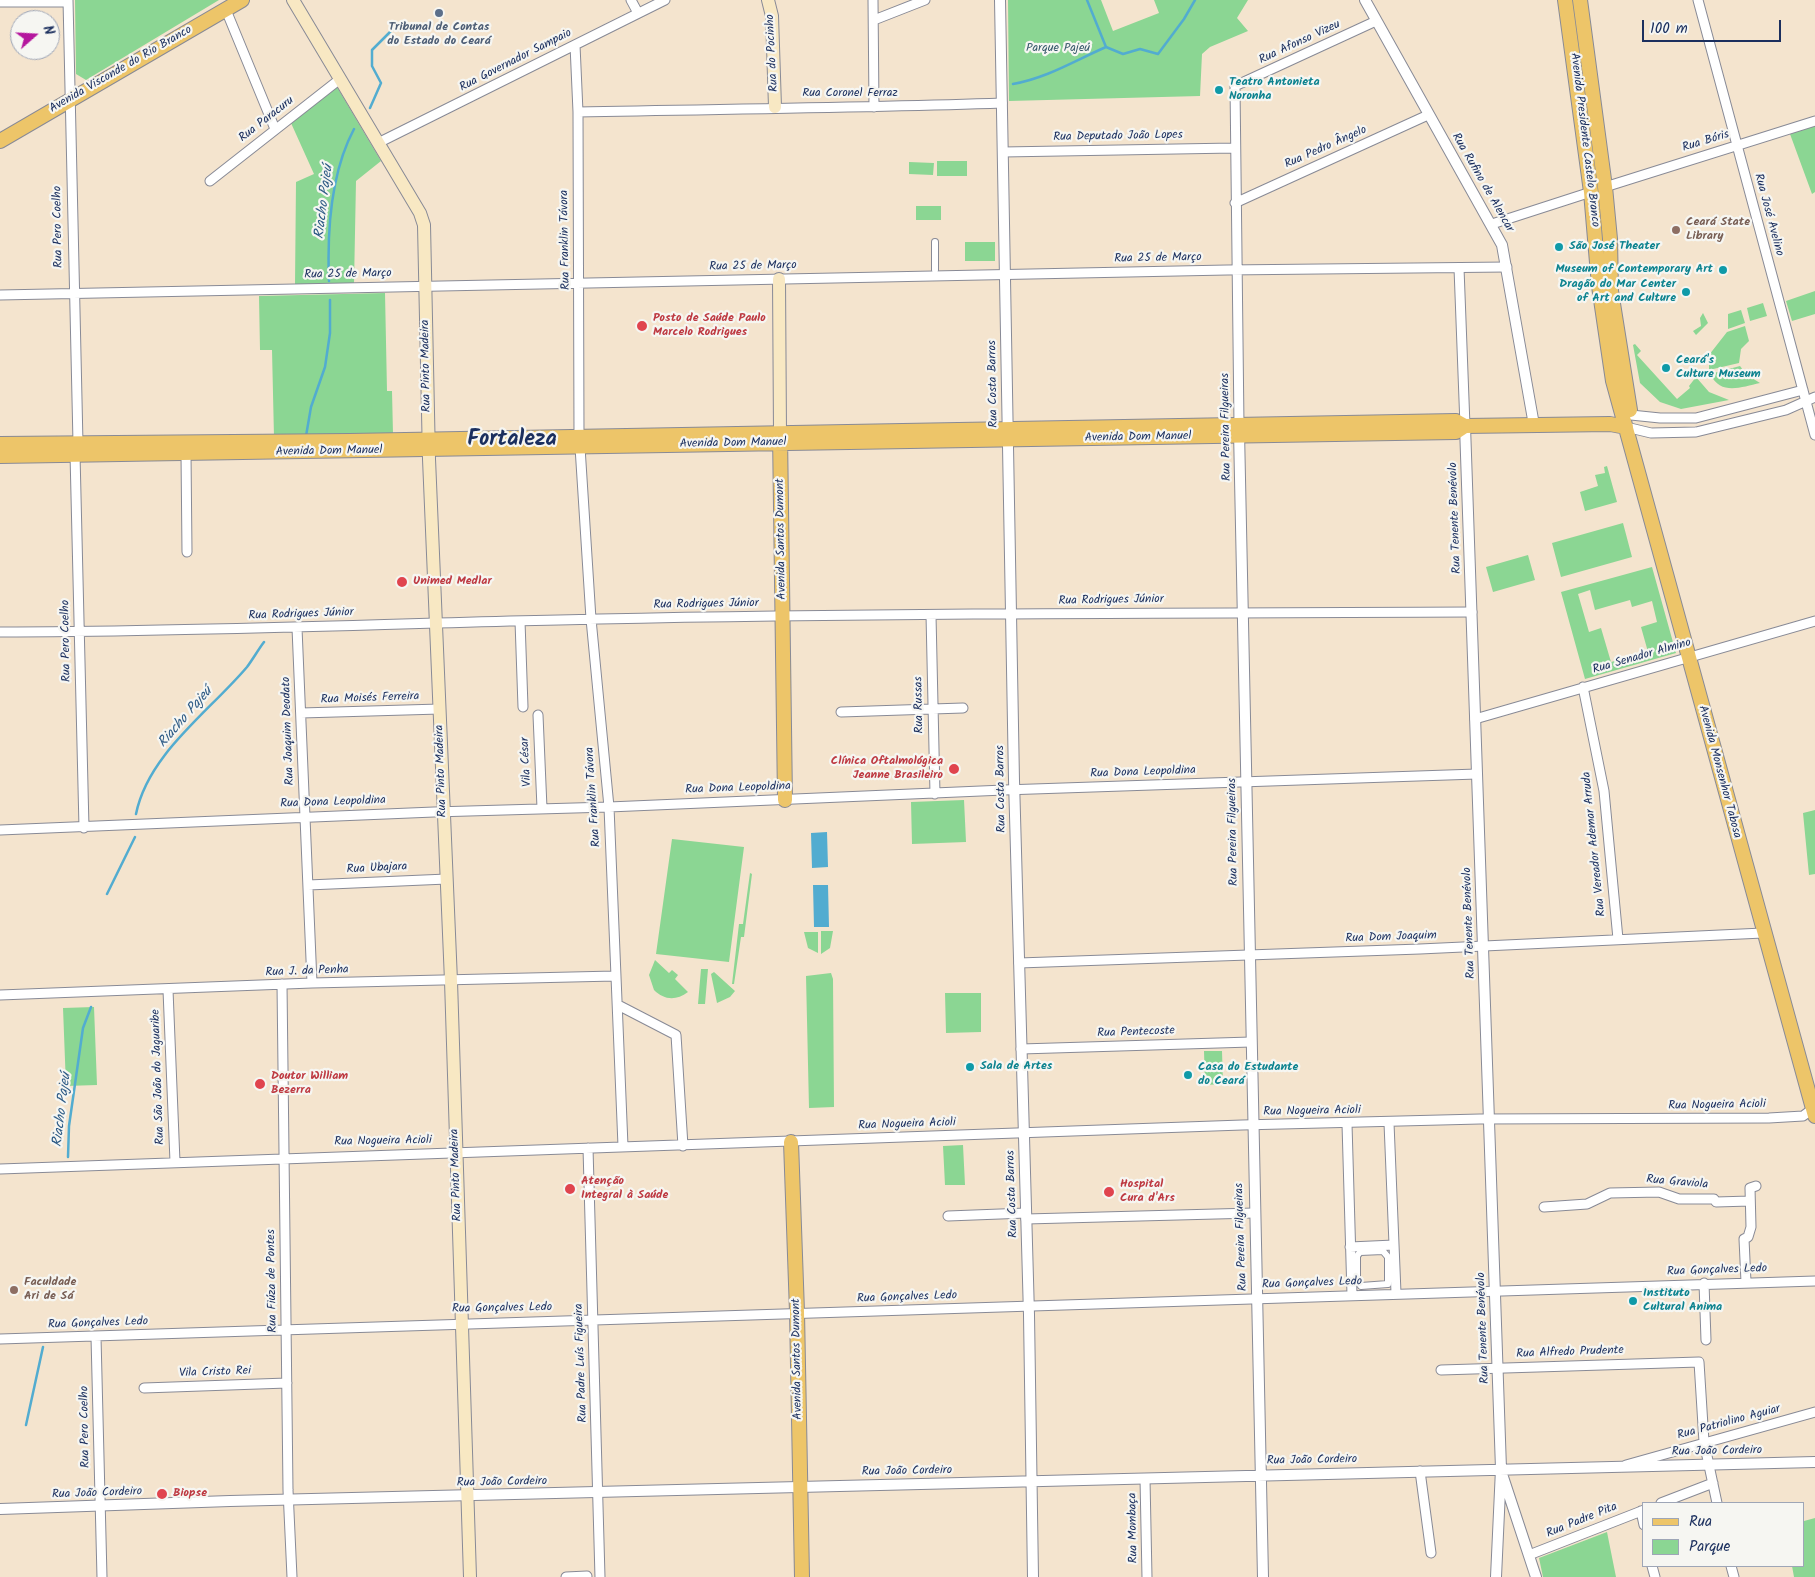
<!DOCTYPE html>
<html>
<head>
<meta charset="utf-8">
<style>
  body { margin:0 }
  #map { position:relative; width:1815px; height:1577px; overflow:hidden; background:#f4e4ce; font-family:Kalam,sans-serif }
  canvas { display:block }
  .legend { position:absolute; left:1642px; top:1502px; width:162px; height:65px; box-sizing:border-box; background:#f6f6f2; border:1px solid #9ea6b7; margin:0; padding:6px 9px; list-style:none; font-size:15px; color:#1b2f5e }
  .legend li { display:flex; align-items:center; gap:10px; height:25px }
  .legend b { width:25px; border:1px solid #9ea6b7 }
  .north { position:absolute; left:10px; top:10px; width:50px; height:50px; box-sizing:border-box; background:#f6f6f2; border:1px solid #9ea6b7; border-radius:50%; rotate:71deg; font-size:14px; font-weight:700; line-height:20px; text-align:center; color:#1b2f5e }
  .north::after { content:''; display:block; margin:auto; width:18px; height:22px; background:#b5179e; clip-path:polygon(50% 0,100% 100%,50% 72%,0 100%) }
  .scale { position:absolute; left:1642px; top:20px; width:139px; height:22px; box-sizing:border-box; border:2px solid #1b2f5e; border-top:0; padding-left:6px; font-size:15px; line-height:18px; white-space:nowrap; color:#1b2f5e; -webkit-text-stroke:4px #f6f6f2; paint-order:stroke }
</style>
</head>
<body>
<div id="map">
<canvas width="1815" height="1577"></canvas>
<ul class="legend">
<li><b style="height:6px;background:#edc569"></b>Rua</li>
<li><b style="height:14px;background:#8bd693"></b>Parque</li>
</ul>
<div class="north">N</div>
<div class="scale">100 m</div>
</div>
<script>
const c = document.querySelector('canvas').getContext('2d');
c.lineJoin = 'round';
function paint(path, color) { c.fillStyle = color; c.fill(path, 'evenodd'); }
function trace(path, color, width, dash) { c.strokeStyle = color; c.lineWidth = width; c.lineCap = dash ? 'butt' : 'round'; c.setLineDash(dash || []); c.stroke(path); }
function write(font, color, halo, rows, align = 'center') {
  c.font = font + ' Kalam,sans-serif'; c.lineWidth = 4.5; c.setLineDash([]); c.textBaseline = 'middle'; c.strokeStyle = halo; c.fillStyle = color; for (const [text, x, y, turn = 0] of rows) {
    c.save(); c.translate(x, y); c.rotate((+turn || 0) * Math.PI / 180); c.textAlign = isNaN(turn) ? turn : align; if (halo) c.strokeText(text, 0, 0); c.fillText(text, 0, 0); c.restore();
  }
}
paint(new Path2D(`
  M75 0H219L86 80 76 74Z
  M1008 0H1101L1113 31 1159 13 1154 0H1248L1237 18 1248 31 1210 47 1202 54 1200 96 1009 101Z
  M337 87 381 161 356 181 354 284H295L296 182 314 174 291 123Z
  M1815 125V192L1812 194 1790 134Z
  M937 161H967V176H937Z
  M909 162 934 163 933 175 909 174Z
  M916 206H941V220H916Z
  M965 242H995V261H965Z
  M1815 291V314L1792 321 1786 301Z
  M385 293 387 391H392L393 434 274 437 272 350H260L259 296Z
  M1763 303 1767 316 1750 321 1747 308Z
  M1741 310 1745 323 1728 329V314Z
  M1703 313 1708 323 1696 335 1693 331 1701 326 1700 318Z
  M1745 326 1749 341 1741 349 1739 363 1709 370V355L1727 332Z
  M1635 344 1641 351 1637 355 1677 399 1690 388 1689 386 1696 377 1709 392 1729 400 1681 409 1660 402 1640 383 1633 345Z
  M1740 366 1747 375 1760 383C1741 387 1721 396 1710 374Z
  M1607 466 1617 502 1585 511 1580 492 1598 486 1595 475 1605 473 1604 467Z
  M1623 523 1632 557 1561 577 1552 543Z
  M1528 555 1535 580 1493 592 1486 567Z
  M1652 567 1676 653 1585 679 1561 592ZM1590 590 1595 610 1630 600 1632 607 1652 601 1657 622 1641 627 1648 652 1611 662 1601 628 1589 632 1578 594Z
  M964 800 966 842 912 844 911 802Z
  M1815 810V874L1809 875 1803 813Z
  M672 839 744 847 729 962 656 954Z
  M750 873 752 874 744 937H741L734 984H732L739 924H743Z
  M821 931H833L830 948 821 954Z
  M804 932H818V953L808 948Z
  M655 960 669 973 672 970 678 975 675 979 688 992C676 1001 664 1000 654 990L649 975Z
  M701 969H708L705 1004H698Z
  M714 972 735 991 730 997 717 1003 711 974Z
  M831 973 833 979 834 1107 809 1108 806 976Z
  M945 993H981V1032L946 1033Z
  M94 1007 97 1085 66 1086 63 1008Z
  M1204 1051H1222L1223 1084 1205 1085Z
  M963 1145 965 1185H945L943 1146Z
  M1815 1518V1577H1794L1792 1566H1804V1521Z
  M1607 1532 1616 1577H1543L1539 1558Z`), '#8bd693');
paint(new Path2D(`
  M827 832 828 867 812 868 811 833Z
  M813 885H828L829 927H814Z`), '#52acd0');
trace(new Path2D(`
  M1087 0 1106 47 1123 54 1140 49 1158 54 1184 19 1195 0
  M1013 84C1047 78 1074 61 1106 47
  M370 108 381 83 372 66V50L395 27
  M329 281C327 231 330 174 354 129
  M306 436 311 407 325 367 330 333V300
  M136 814C148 754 209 712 247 667 253 659 258 650 264 642
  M107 894 135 837
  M68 1157 69 1126 83 1028 91 1007
  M26 1425 43 1347`), '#52acd0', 2.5);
const pedestrian = new Path2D(`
  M935 242V270
  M1383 1251 1388 1257V1284L1361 1286 1357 1280V1256L1360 1252Z`);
const minor = new Path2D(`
  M68 0 78 443
  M631 0 638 13
  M873 0 874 107
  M1698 0 1815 435
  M0 2H68
  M226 10 275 129
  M874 20 925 0
  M575 45 578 112 579 436
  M578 112C719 109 861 108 1002 103
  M378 143 665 0
  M1003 152 1234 148
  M210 181 340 79
  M1605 187 1815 121
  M1235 203 1428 115
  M1492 224 1591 192
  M1459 268 1465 426
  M0 295 1227 270 1507 267
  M1631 415 1660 418H1696L1803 390
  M1239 425 1235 86 1376 21
  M1626 427 1651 433 1696 432 1786 410 1815 397
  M580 447 591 619 609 807 623 1146
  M75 454 84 828
  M186 454 187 552
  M931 615 935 794
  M520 621 523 707
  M297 628 312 983
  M0 632C200 632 399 623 599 619 890 613 1181 613 1472 612
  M1583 687 1604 791 1618 939
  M841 712 963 708
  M301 713 440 709
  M538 715 542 808
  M1475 719 1815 621
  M0 830 434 812 609 807 1004 790 1477 774
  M308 885 447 879
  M1019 963 1420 949 1763 933
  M282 984 288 1490 292 1577
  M168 990 175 1162
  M0 995 312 983 615 976
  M618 1005 676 1035 683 1146
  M1021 1049 1251 1042
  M1389 1123 1396 1293
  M1347 1124 1352 1295
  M588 1148 600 1577
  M0 1169 1242 1125 1480 1119 1769 1118 1803 1116 1815 1107
  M1544 1207 1587 1204 1610 1193 1659 1192 1679 1199H1714L1716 1202 1750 1201
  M948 1216 1026 1213
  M1026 1219 1254 1213
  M1350 1247 1394 1245
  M1746 1282 1744 1239 1748 1237 1751 1227 1750 1188 1756 1186
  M1704 1283 1706 1340
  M96 1337 102 1577
  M0 1339 1815 1281
  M1441 1370 1699 1362 1704 1442 1717 1503
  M144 1388 287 1383
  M1626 1465 1815 1412
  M1420 1471 1431 1553
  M1145 1479 1147 1577
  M1661 1503 1713 1483
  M1641 1511 1644 1525
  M1529 1555 1644 1510
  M1652 1566 1655 1577
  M1731 1566 1734 1577
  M566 1577 587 1576`);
const tertiary = new Path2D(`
  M1000 0 1014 780 1029 1315 1033 1577
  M1365 0 1502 245 1534 425
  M1465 426 1501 1469 1496 1577
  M1239 431 1263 1577
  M1503 1477 1536 1577
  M0 1509 230 1501 1815 1462`);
const secondary = new Path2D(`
  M293 0 420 213 424 225 429 459 451 981 470 1577
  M768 0 772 16 775 107
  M779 279 780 433`);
const primary = new Path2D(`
  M1565 0 1591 192 1599 286 1613 381 1815 1116
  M1580 0 1605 187 1610 239 1611 291 1630 410
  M0 141 242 0
  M780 434 785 800
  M0 444 350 441 1456 421 1465 426 1610 424 1626 427
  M0 456 1456 432 1465 426
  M791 1142 797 1312 802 1577`);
trace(pedestrian, '#888a96', 8);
trace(minor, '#888a96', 11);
trace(tertiary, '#888a96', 12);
trace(secondary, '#888a96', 14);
trace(primary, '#888a96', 16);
trace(pedestrian, '#fff', 6);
trace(minor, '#fff', 9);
trace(tertiary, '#fff', 10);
trace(secondary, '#f8e8c3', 12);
trace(primary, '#edc569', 14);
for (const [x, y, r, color] of [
  [439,13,5,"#5c6f8a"],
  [1219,90,5,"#0f9aa8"],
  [1676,230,5,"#8d6e63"],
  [1559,247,5,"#0f9aa8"],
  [1723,270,5,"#0f9aa8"],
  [1686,292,5,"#0f9aa8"],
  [642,326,6,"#e0444e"],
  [1666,368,5,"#0f9aa8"],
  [402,582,6,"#e0444e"],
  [954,769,6,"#e0444e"],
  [970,1067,5,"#0f9aa8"],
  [1188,1075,5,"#0f9aa8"],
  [260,1084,6,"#e0444e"],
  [570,1189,6,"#e0444e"],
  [1109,1192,6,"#e0444e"],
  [14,1290,5,"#8d6e63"],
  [1633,1301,5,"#0f9aa8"],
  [162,1494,6,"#e0444e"]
]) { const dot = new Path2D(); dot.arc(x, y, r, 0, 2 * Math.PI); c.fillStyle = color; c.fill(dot); trace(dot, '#f6f6f2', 2); }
write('bold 12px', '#4e5e75', '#f6f6f2', [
  ["Tribunal de Contas",439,28],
  ["do Estado do Ceará",439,42]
]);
write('12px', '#1b2f5e', '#f6f6f2', [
  ["Rua Afonso Vizeu",1300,43,-25],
  ["Rua do Pocinho",773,53,-93],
  ["Rua Governador Sampaio",516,61,-27],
  ["Avenida Visconde do Rio Branco",121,70,-30],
  ["Rua Coronel Ferraz",850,94],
  ["Rua Paracuru",267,120,-38],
  ["Rua Deputado João Lopes",1118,137,-1],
  ["Avenida Presidente Castelo Branco",1584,140,83],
  ["Rua Bóris",1706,142,-17],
  ["Rua Pedro Ângelo",1326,148,-24],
  ["Rua Rufino de Alencar",1482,183,60],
  ["Rua José Avelino",1768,215,75],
  ["Rua Pero Coelho",59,227,-91],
  ["Rua Franklin Távora",566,240,-91],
  ["Rua 25 de Março",1158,259,-1],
  ["Rua 25 de Março",753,267,-1],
  ["Rua 25 de Março",348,275,-1],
  ["Rua Pinto Madeira",427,366,-91],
  ["Rua Costa Barros",994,384,-91],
  ["Rua Pereira Filgueiras",1227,427,-91],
  ["Avenida Dom Manuel",1138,438,-1],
  ["Avenida Dom Manuel",733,444,-1],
  ["Avenida Dom Manuel",329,452,-1],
  ["Rua Tenente Benévolo",1456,518,-92],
  ["Avenida Santos Dumont",782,539,-91],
  ["Rua Rodrigues Júnior",1111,601,-1],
  ["Rua Rodrigues Júnior",706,605,-1],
  ["Rua Rodrigues Júnior",301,615,-2],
  ["Rua Pero Coelho",67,641,-91],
  ["Rua Senador Almino",1642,657,-16],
  ["Rua Moisés Ferreira",370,699,-2],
  ["Rua Russas",920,705,-91],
  ["Rua Joaquim Deodato",289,731,-92],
  ["Vila César",527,762,-93],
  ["Rua Pinto Madeira",442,771,-92],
  ["Avenida Monsenhor Tabosa",1719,772,75],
  ["Rua Dona Leopoldina",1143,773,-2],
  ["Rua Dona Leopoldina",738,789,-2],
  ["Rua Costa Barros",1002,789,-91],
  ["Rua Franklin Távora",594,797,-94],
  ["Rua Dona Leopoldina",333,803,-2],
  ["Rua Pereira Filgueiras",1234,832,-91],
  ["Rua Vereador Ademar Arruda",1595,844,-96],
  ["Rua Ubajara",377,869,-3],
  ["Rua Tenente Benévolo",1470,923,-92],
  ["Rua Dom Joaquim",1391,938,-2],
  ["Rua J. da Penha",307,972,-2],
  ["Rua Pentecoste",1136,1033,-2],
  ["Rua São João do Jaguaribe",159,1077,-92],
  ["Rua Nogueira Acioli",1717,1106,-1],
  ["Rua Nogueira Acioli",1312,1112,-1],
  ["Rua Nogueira Acioli",907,1125,-2],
  ["Rua Nogueira Acioli",383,1142,-1],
  ["Rua Pinto Madeira",457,1175,-92],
  ["Rua Graviola",1677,1183,5],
  ["Rua Costa Barros",1013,1194,-92],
  ["Rua Pereira Filgueiras",1242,1237,-92],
  ["Rua Gonçalves Ledo",1717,1271,-2],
  ["Rua Fiúza de Pontes",273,1281,-91],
  ["Rua Gonçalves Ledo",1312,1284,-2],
  ["Rua Gonçalves Ledo",907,1298,-2],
  ["Rua Gonçalves Ledo",502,1309,-1],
  ["Rua Gonçalves Ledo",98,1324,-2],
  ["Rua Tenente Benévolo",1484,1328,-92],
  ["Rua Alfredo Prudente",1570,1353,-2],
  ["Avenida Santos Dumont",798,1359,-91],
  ["Rua Padre Luís Figueira",582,1363,-92],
  ["Vila Cristo Rei",215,1373,-2],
  ["Rua Patriolino Aguiar",1729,1423,-15],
  ["Rua Pero Coelho",86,1427,-91],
  ["Rua João Cordeiro",1717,1452,-1],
  ["Rua João Cordeiro",1312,1461,-1],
  ["Rua João Cordeiro",907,1472,-1],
  ["Rua João Cordeiro",502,1483,-1],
  ["Rua João Cordeiro",97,1494,-2],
  ["Rua Padre Pita",1582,1521,-22],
  ["Rua Mombaça",1134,1528,-91]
]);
write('12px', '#37596b', '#f6f6f2', [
  ["Parque Pajeú",1058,49]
]);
write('bold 12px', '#0d838f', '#f6f6f2', [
  ["Teatro Antonieta",1229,83],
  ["Noronha",1229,97],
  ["São José Theater",1569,247],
  ["Museum of Contemporary Art",1713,270,"right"],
  ["Dragão do Mar Center",1676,285,"right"],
  ["of Art and Culture",1676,299,"right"],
  ["Ceará's",1676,361],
  ["Culture Museum",1676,375],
  ["Sala de Artes",980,1067],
  ["Casa do Estudante",1198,1068],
  ["do Ceará",1198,1082],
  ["Instituto",1643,1294],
  ["Cultural Anima",1643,1308]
], 'left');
write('bold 12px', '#785e54', '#f6f6f2', [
  ["Ceará State",1686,223],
  ["Library",1686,237],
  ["Faculdade",24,1283],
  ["Ari de Sá",24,1297]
], 'left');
write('bold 12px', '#be3a42', '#f6f6f2', [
  ["Posto de Saúde Paulo",653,319],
  ["Marcelo Rodrigues",653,333],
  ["Unimed Medlar",413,582],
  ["Clínica Oftalmológica",943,762,"right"],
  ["Jeanne Brasileiro",943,776,"right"],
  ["Doutor William",271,1077],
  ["Bezerra",271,1091],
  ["Atenção",581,1182],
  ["Integral à Saúde",581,1196],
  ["Hospital",1120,1185],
  ["Cura d'Ars",1120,1199],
  ["Biopse",173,1494]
], 'left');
write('italic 14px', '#2e5b86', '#f6f6f2', [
  ["Riacho Pajeú",325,202,-83],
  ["Riacho Pajeú",186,718,-49],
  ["Riacho Pajeú",63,1110,-83]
]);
write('bold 22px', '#1b2f5e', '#f6f6f2', [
  ["Fortaleza",512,441]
]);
</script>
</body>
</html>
